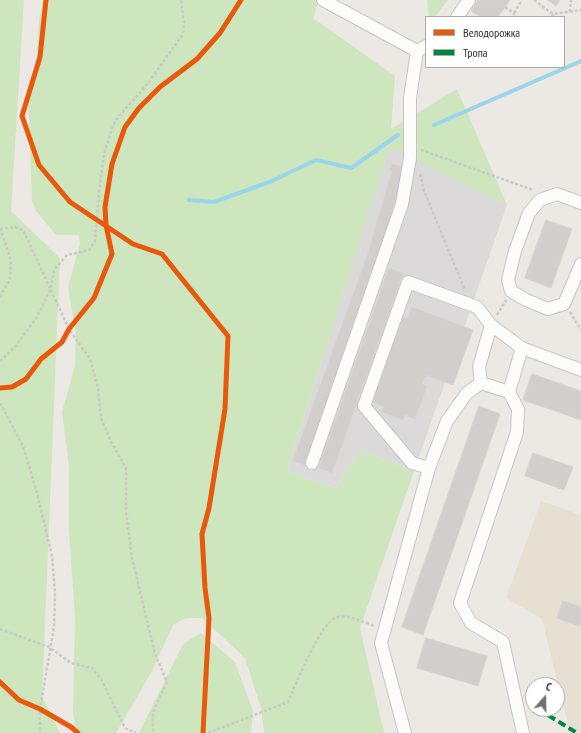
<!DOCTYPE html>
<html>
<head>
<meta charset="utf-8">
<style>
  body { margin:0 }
  #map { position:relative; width:581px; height:733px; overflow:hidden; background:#ece8e4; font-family:"PT Sans Narrow",sans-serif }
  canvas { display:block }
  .legend { position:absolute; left:425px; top:16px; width:140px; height:52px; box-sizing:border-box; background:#fff; border:1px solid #ababab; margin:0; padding:5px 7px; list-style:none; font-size:12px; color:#2e2e2e }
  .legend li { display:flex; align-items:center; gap:8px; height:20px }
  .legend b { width:20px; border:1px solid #ababab }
  .north { position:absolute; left:525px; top:677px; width:40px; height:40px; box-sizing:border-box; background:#fff; border:1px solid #ababab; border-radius:50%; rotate:20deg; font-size:11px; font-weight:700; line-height:16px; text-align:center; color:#2e2e2e }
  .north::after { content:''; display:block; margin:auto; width:14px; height:18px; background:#706f6e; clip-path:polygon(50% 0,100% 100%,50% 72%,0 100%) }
</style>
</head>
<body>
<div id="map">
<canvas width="581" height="733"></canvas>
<ul class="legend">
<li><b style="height:5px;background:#e8590c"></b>Велодорожка</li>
<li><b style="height:5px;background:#00873e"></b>Тропа</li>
</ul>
<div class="north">С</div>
</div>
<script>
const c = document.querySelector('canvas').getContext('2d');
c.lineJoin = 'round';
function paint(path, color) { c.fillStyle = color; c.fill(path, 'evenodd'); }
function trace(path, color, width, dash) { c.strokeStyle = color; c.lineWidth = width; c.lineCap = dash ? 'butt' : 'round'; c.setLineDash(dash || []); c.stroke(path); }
paint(new Path2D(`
  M389 147 507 205 414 471 360 450 336 488 287 471Z`), '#dcd9db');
paint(new Path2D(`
  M541 501 581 515V733L569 729 542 619 506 598Z`), '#e6e0d3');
paint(new Path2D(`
  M0 0H24L11 211 60 258 42 697 60 733H0Z
  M43 0H319L313 18 395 76 391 129 457 89 507 205 389 148 287 471 336 488 360 450 414 471 360 628 384 733H264L261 708 245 658 202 618H186L173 625 152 671 116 733H77L73 714 75 619 69 530V466L62 412 75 366 76 333 68 288 80 243 79 235H56L36 211 32 201 28 95 36 73 39 20Z
  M427 0H448L435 17H429Z
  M201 633 235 662 253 711 251 733H139L183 644Z`), '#cee6be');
trace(new Path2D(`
  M434 125 581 61
  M189 200 214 202 272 181 316 160 351 168 398 135`), '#99d6ec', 4);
const building = new Path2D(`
  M478 0H510L498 17H481L471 11Z
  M548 0H560L556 6Z
  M392 164 403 167 401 173 403 174 379 256 305 465 293 461 368 253 392 171 390 170Z
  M546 220 572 229 551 288 525 278Z
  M389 268 403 273 332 473 319 468Z
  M412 307 473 330 453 385 426 375 422 384 427 386 415 419 405 415 403 420 382 412 384 407 372 402 385 367 380 365 382 359 387 360 403 317 408 318Z
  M532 374 581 391V420L523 400Z
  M479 406 500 414 423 635 402 627Z
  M533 453 573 467 564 490 525 476Z
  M563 601 581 607V624L579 626 557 618Z
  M426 638 487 656 478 686 417 668Z`);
paint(building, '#d1cecb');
trace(building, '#d7d4d0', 1);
const minor = new Path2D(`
  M323 0 417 51
  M457 17 469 0
  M581 203 557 194 540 200 529 213 515 251 508 280 511 291 526 300 548 309 564 304 581 264
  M481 383 479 367 491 325
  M312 463 402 204 410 158V98L417 51 426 46
  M429 468 412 463 364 406 408 282 477 307 491 325 522 348
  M405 733 381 643 429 468 447 421 467 393 481 383 509 392
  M523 733 503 642 471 623 460 603 517 432 518 409 509 392 522 348 581 370`);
trace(minor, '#c5c4c5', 14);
trace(new Path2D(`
  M534 0 553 14
  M505 7 514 13V17
  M570 12 571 0
  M514 13 522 0
  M523 17H524
  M552 17 553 14 581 10
  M421 150 533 190
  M420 174 424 191 465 290
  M0 229 15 227 23 230 69 329 90 359 98 388 101 418 110 440 126 468V511L132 558 155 654 167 682 153 712V733
  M0 297 10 279 11 261 0 228
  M570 312 581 330
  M497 315 506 300
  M0 361 14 348 37 317 51 288 54 270 67 255 89 250 95 241 100 182 105 150 111 132 115 121 149 82 183 34 184 23 181 0
  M0 403 23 446 37 493 52 556 55 592 54 627 40 709V733
  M0 629 49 647 71 663 92 668 101 679 125 728 136 733
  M208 733 288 702C295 685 320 625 335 618 346 613 364 622 374 626`), '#c9c9c8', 2.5, [3, 2]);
trace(minor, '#fcfcfb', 12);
trace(new Path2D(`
  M529 703 533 706
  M538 709 577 733`), '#00873e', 4, [8, 4]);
trace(new Path2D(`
  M46 0 40 57 22 116 39 165 70 202 133 244 162 254 228 336 225 409 209 508 202 534 205 588 209 618 203 733
  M0 388 12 387 26 379 41 359 62 342 69 329 94 298 112 254 106 225 105 207 112 164 125 127 139 108 160 87 197 59 220 33 241 0
  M0 682 19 700 40 709 71 727 78 733`), '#e8590c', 5);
</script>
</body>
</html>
